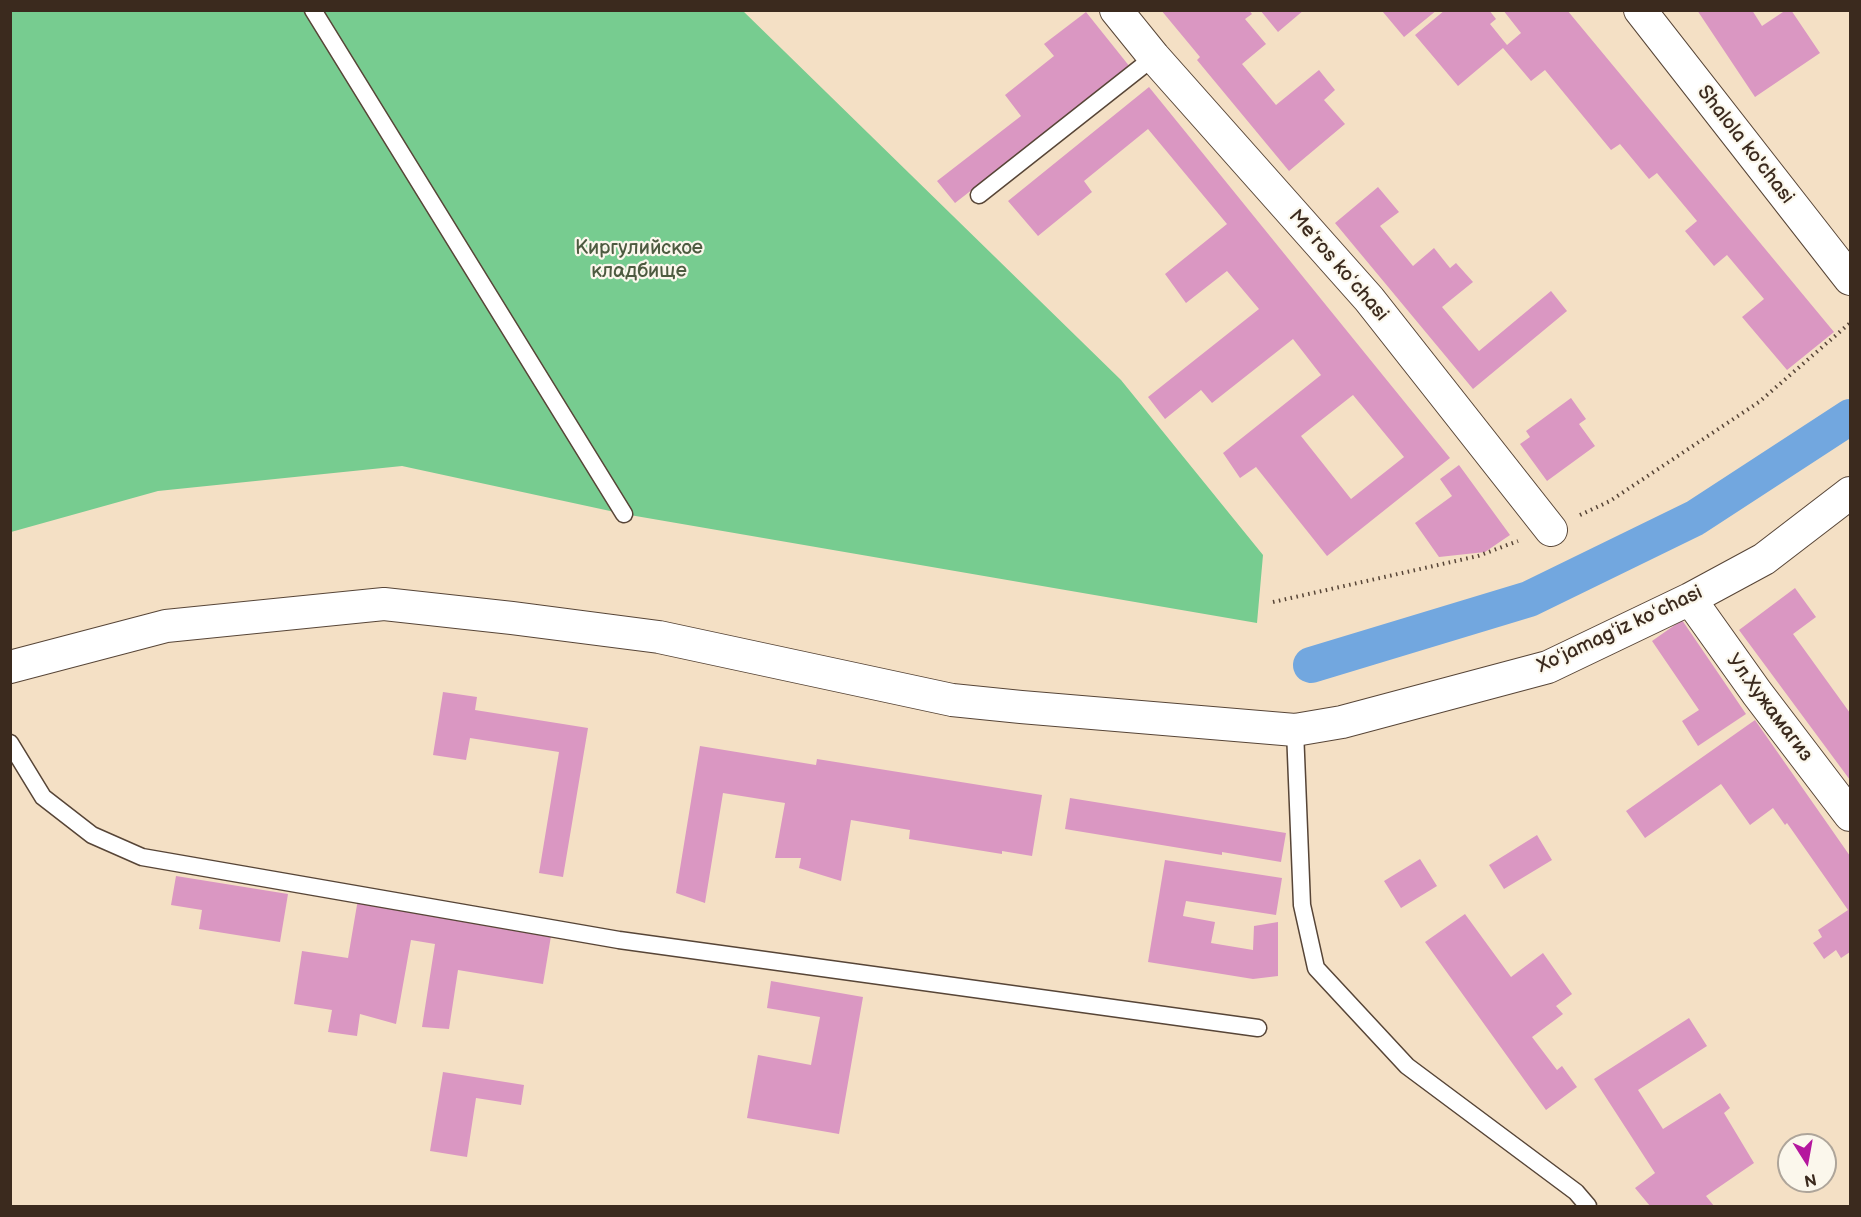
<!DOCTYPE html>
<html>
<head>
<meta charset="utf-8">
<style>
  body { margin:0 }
  #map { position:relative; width:1861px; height:1217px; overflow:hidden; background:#f4e0c5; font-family:"Balsamiq Sans",sans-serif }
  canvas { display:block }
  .frame { position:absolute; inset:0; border:12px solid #3b2a1e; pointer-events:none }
  .north { position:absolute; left:1777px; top:1133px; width:60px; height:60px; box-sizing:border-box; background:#fbf7ec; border:2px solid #aea59a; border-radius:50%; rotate:169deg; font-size:16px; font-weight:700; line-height:24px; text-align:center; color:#3b2a1e }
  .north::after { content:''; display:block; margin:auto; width:21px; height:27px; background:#b5179e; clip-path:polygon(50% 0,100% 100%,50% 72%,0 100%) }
</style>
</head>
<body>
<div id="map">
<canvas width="1861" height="1217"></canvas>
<div class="frame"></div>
<div class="north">N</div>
</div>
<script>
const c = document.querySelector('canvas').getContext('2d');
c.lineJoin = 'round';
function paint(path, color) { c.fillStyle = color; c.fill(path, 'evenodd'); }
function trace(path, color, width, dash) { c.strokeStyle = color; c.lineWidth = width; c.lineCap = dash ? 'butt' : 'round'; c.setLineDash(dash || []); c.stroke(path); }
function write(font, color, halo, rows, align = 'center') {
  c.font = font + ' "Balsamiq Sans",sans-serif'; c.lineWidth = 4.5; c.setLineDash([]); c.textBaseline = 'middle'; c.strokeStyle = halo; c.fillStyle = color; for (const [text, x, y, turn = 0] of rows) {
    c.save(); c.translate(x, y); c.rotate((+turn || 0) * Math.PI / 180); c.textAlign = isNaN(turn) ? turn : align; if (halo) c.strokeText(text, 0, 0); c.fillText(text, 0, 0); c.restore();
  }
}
paint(new Path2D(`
  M742 10 1121 380 1263 555 1257 623 624 514 402 466 158 491 11 532V11Z`), '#77cc90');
trace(new Path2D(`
  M1311 665 1529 599 1695 518 1850 417`), '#72a7df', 36);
paint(new Path2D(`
  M1161 10H1249L1252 14 1245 19 1266 44 1242 64 1276 105 1319 70 1335 90 1324 100 1345 124 1289 171 1197 60 1200 57Z
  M1260 10H1304L1278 32Z
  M1385 10H1437L1404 37 1383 12Z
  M1445 10H1489L1496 19 1490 24 1507 45 1521 33 1503 10H1567L1834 332 1787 370 1742 317 1764 299 1727 255 1714 266 1685 231 1697 221 1657 173 1649 179 1620 144 1611 150 1545 70 1531 81 1503 48 1458 86 1415 35Z
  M1697 10H1752L1762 26 1786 10H1791L1820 53 1755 97Z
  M1086 12 1130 67 955 203 937 181 1021 116 1005 95 1054 56 1044 44Z
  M1149 87 1450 458 1327 556 1256 467 1240 478 1223 453 1321 375 1293 339 1212 403 1201 390 1165 419 1148 397 1259 309 1227 271 1186 303 1165 274 1227 224 1148 129 1084 181 1092 192 1038 236 1008 201ZM1353 395 1404 457 1351 499 1301 436Z
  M1378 187 1399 212 1380 226 1413 266 1434 248 1450 268 1456 263 1473 282 1442 307 1479 351 1551 291 1567 311 1473 389 1335 223Z
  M1571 398 1586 419 1579 424 1595 446 1547 481 1520 444 1530 437 1526 431Z
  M1459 465 1510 535 1485 552 1439 557 1415 523 1452 496 1440 479Z
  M1795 588 1816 617 1793 634 1850 713V780L1739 630Z
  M1682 620 1746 714 1698 746 1682 721 1699 710 1652 641Z
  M443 692 477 697 475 710 588 728 563 877 539 873 559 752 470 738 466 760 433 755Z
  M1755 720 1850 856V952L1841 958 1836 950 1824 959 1813 943 1822 937 1818 930 1848 910 1787 823 1785 825 1773 808 1750 825 1721 784 1645 838 1626 811Z
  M700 746 816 765 817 759 1042 795 1032 856 1002 851V854L909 839 910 830 851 820 841 881 799 868 801 858H775L785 803 723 793 705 903 676 893Z
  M1070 798 1286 833 1281 862 1222 852V855L1065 829Z
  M1537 835 1552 860 1504 889 1489 865Z
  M1420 859 1437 886 1401 908 1384 881Z
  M1165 860 1282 878 1276 915 1186 901 1183 916 1215 922 1211 943 1253 950 1254 926 1278 922V976L1253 979 1148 962Z
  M176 876 288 894 280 942 199 929 202 910 171 905Z
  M358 899 552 930 543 984 458 970 449 1029 422 1027 435 944 411 940 396 1024 360 1014 357 1036 328 1032 332 1010 294 1004 302 951 348 958Z
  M1465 914 1511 977 1543 953 1572 994 1556 1006 1563 1014 1532 1037 1557 1070 1562 1066 1577 1087 1546 1110 1425 942Z
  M771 981 863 997 839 1134 747 1118 758 1055 811 1065 820 1017 767 1008Z
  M1689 1018 1707 1046 1638 1090 1663 1129 1720 1093 1730 1108 1724 1113 1754 1163 1706 1196 1714 1206H1650L1635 1188 1655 1173 1594 1079Z
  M443 1072 524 1085 521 1105 476 1098 467 1157 430 1151Z`), '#da97c2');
const service = new Path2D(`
  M313 10 624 514
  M979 195 1154 57
  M1295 730 1302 905 1316 968 1407 1066 1576 1192 1588 1206
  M10 743 43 797 92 835 142 857 619 940 1258 1028`);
const minor = new Path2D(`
  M1116 10 1154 57 1369 299 1551 530
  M1640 10 1850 279
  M1690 599 1757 693 1850 815
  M10 667 166 626 384 604 512 618 659 637 952 700 1021 707 1295 730 1342 722 1548 667 1690 599 1764 559 1850 493`);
trace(service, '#574537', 19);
trace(minor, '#574537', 34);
trace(new Path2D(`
  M1580 515 1610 501 1759 402 1850 323
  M1273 602 1478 556 1518 541`), '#574537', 4, [1.5, 4.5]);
trace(service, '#fff', 16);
trace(minor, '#fff', 32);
write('20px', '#3b2a1e', '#fbf7ec', [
  ["Shalola ko'chasi",1745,145,52],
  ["Meʻros koʻchasi",1338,266,49],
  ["Xoʻjamagʻiz koʻchasi",1620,630,-25],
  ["Ул.Хужамагиз",1769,708,53]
]);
write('20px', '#4d5b40', '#fbf7ec', [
  ["Киргулийское",639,249],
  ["кладбище",639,272]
]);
</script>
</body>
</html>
